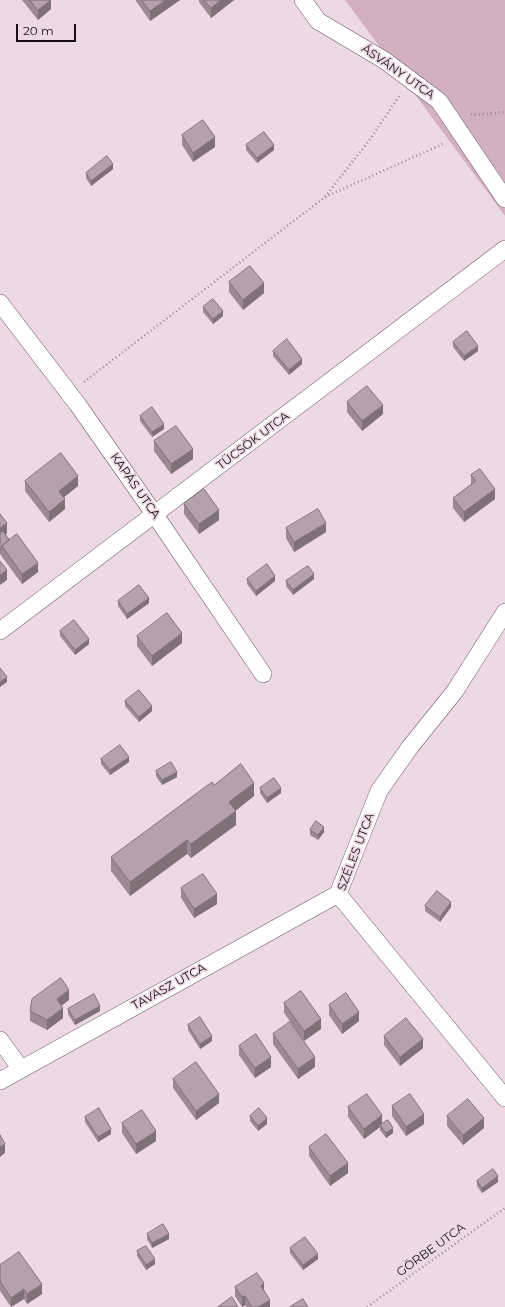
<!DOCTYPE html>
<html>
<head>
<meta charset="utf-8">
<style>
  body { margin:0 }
  #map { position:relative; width:505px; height:1307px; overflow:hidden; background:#edd9e3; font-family:Montserrat,sans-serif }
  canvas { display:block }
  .scale { position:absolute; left:16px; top:24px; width:60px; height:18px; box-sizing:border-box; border:2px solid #171114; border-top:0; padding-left:5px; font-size:12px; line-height:14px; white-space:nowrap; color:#171114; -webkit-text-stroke:3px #edd9e3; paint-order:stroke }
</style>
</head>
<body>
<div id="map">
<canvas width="505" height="1307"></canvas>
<div class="scale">20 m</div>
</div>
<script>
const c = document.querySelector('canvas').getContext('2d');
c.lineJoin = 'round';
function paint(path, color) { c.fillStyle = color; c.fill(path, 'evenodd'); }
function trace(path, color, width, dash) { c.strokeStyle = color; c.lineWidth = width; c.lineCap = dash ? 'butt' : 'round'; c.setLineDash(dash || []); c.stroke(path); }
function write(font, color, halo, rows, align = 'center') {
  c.font = font + ' Montserrat,sans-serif'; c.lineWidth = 3.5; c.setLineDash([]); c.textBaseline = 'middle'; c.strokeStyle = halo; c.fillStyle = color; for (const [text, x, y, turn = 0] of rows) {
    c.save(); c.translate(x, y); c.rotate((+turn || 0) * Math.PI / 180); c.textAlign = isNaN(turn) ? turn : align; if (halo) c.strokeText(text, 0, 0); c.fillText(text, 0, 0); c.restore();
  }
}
paint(new Path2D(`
  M345 0H505V216Z`), '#d2b0c1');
const street = new Path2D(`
  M303 0 318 21 384 60 439 101 505 199
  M0 303 78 405 155 515 263 674
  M0 631 505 249
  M338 894 379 791 410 747 455 691 505 612
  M338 894 505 1098
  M0 1040 21 1069
  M0 1081 338 894`);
trace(street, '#6a5962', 18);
trace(new Path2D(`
  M471 114 474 115 505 112
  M325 197 445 143
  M84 382 325 197 371 138 400 95
  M367 1307 505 1208`), '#96878e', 2.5, [1, 3]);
trace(street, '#fff', 17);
paint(new Path2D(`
  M22 0H51V9L38 20Z
  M136 0H180L150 21 136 1Z
  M199 0H234L211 18 199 2Z
  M182 135 215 147 193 162 182 145Z
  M246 145 274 150 257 163 246 150Z
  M113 169 91 186 86 178V173Z
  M229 282 264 293 243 310 229 292Z
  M203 307 223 316 213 324 203 312Z
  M453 342 478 351 464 361 453 347Z
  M273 351 302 364 289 375 273 356Z
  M347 402 383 414 362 431 347 412Z
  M140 416 164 429 152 437 140 421Z
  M154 441 193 459 171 474 154 451Z
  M471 475 495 499 464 522 453 508V498L471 484Z
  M25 481 78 486 64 497 65 509 49 522 25 491Z
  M184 504 219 520 199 534 184 514Z
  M0 514 7 533 5 534 38 572 22 584 0 554Z
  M286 528 326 532 294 552 286 538Z
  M247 579 275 581 256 596 247 584Z
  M314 579 293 595 286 586V581Z
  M118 601 149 603 127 619 118 606Z
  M60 631 89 644 75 655 60 636Z
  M137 636 182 643 152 666 137 646Z
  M125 701 152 711 139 722 125 706Z
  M101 759 129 762 110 775 101 764Z
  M156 771 177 777 162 785 156 776Z
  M214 785 254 796 235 811 236 825 191 858 187 854 130 896 111 871V857Z
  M260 788 281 793 267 803 260 793Z
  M310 830 324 832 318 840 310 835Z
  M181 888 217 904 194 918 181 898Z
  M425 906 451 907 440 922 425 911Z
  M69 1000 61 1006 63 1018 47 1030 30 1021V1011Z
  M284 1003 321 1029 304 1041 284 1013Z
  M329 1005 359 1021 342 1034 329 1015Z
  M68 1009 100 1011 75 1025 68 1014Z
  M188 1025 212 1041 200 1049 188 1030Z
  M273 1034 315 1067 298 1079 273 1044Z
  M384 1036 423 1048 400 1066 384 1045Z
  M239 1046 271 1067 255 1078 239 1055Z
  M173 1079 219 1103 196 1120 173 1088Z
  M392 1106 424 1124 406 1136 392 1116Z
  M348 1107 382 1124 393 1133 386 1138 380 1130V1127L364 1139 348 1117Z
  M250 1116 267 1124 258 1131 250 1121Z
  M447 1116 484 1128 463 1145 447 1126Z
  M85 1117 111 1134 98 1142 85 1122Z
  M122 1123 156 1141 136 1154 122 1133Z
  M309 1147 348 1173 330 1186 309 1156Z
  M477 1181 498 1182 482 1193 477 1186Z
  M147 1234 169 1239 152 1248 147 1239Z
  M290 1248 318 1259 303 1270 290 1253Z
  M137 1251 155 1264 146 1270 137 1256Z
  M0 1265 42 1294 27 1304 24 1299 11 1307 0 1291Z
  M235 1287 264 1290 270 1307H246L245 1305 242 1307 235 1296Z`), '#9c8a93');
paint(new Path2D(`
  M51 0V9L38 20V10Z
  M166 0H180L150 21V11Z
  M221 0H234L211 18V8Z
  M215 137V147L193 162V153Z
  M274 145V150L257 163V158Z
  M113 164V169L91 186V181Z
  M264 283V293L243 310V300Z
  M223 311V316L213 324V319Z
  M478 346V351L464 361V356Z
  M302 359V364L289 375V370Z
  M383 405V414L362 431V421Z
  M164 424V429L152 437V432Z
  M193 449V459L171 474V464Z
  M78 476V486L59 501V491Z
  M495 489V499L464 522V512Z
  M65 499V509L49 522V512Z
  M219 510V520L199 534V524Z
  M7 523V533L0 538V528Z
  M326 523V532L294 552V542Z
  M38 563V572L22 584V574Z
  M7 570V580L0 585V575Z
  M314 574V579L293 595V590Z
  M275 576V581L256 596V591Z
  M149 598V603L127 619V614Z
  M182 633V643L152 666V656Z
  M89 639V644L75 655V650Z
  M7 677V682L0 687V682Z
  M152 706V711L139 722V717Z
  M129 757V762L110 775V770Z
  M177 772V777L162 785V780Z
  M254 783V796L229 816V802Z
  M281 788V793L267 803V798Z
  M236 811V825L191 858V844Z
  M324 827V832L318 840V835Z
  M187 840V854L130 896V882Z
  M217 894V904L194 918V909Z
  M451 902V907L440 922V917Z
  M69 990V1000L57 1009V999Z
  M100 1006V1011L75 1025V1020Z
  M63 1008V1018L47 1030V1020Z
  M359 1012V1021L342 1034V1024Z
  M321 1019V1029L304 1041V1031Z
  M212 1036V1041L200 1049V1044Z
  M423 1039V1048L400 1066V1057Z
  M271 1057V1067L255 1078V1068Z
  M315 1057V1067L298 1079V1069Z
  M219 1094V1103L196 1120V1111Z
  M424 1114V1124L406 1136V1127Z
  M382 1115V1125H380V1127L364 1139V1129Z
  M267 1118V1124L258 1131V1126Z
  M484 1118V1128L463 1145V1135Z
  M393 1128V1133L386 1138V1133Z
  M111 1129V1134L98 1142V1137Z
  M156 1131V1141L136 1154V1144Z
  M5 1144V1153L0 1157V1147Z
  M348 1163V1173L330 1186V1176Z
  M498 1176V1182L482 1193V1188Z
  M169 1234V1239L152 1248V1243Z
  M318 1254V1259L303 1270V1265Z
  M155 1259V1264L146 1270V1265Z
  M264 1283V1293L261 1286Z
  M42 1284V1294L27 1304V1294Z
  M24 1289V1299L11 1307V1298Z
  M245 1296V1305L242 1307V1297Z
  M270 1300V1307H258Z`), '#7f7178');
const building = new Path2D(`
  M30 0H51L38 10Z
  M142 0H166L150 11Z
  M204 0H221L211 8Z
  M203 120 215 137 193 153 182 135Z
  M264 132 274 145 257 158 246 145Z
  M107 156 113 164 91 181 86 173Z
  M250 266 264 283 243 300 229 282Z
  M213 299 223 311 213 319 203 307Z
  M467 331 478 346 464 356 453 342Z
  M287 339 302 359 289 370 273 351Z
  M367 386 383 405 362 421 347 402Z
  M152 407 164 424 152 432 140 416Z
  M176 426 193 449 171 464 154 441Z
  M61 453 78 476 59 491 65 499 49 512 25 481Z
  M480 469 495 489 464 512 453 498 476 481 471 475Z
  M204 489 219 510 199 524 184 504Z
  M318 509 326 523 294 542 286 528Z
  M0 514 7 523 0 528Z
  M3 531 9 540 2 546V551L0 549V533Z
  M17 534 38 563 22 574 2 546Z
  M0 561 7 570 0 575Z
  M267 564 275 576 256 591 247 579Z
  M308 566 314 574 293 590 286 581Z
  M139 585 149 598 127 614 118 601Z
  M167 613 182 633 152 656 137 636Z
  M74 620 89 639 75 650 60 631Z
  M0 668 7 677 0 682Z
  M139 690 152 706 139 717 125 701Z
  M120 745 129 757 110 770 101 759Z
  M171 762 177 772 162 780 156 771Z
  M241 764 254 783 229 802 236 811 191 844 187 840 130 882 111 857 212 782 214 785Z
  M274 778 281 788 267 798 260 788Z
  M316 821 324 827 318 835 310 830Z
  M203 874 217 894 194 909 181 888Z
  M437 891 451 902 440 917 425 906Z
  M61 978 69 990 57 999 63 1008 47 1020 30 1011 32 999Z
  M301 991 321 1019 304 1031 284 1003Z
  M346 993 359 1012 342 1024 329 1005Z
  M94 994 100 1006 75 1020 68 1009Z
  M200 1017 212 1036 200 1044 188 1025Z
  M406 1018 423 1039 400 1057 384 1036Z
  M290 1022 315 1057 298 1069 273 1034Z
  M256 1034 271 1057 255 1068 239 1046Z
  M196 1062 219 1094 196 1111 173 1079Z
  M367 1094 382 1115 364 1129 348 1107Z
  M410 1094 424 1114 406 1127 392 1106Z
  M468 1099 484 1118 463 1135 447 1116Z
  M99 1108 111 1129 98 1137 85 1117Z
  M259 1108 267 1118 258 1126 250 1116Z
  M142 1110 156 1131 136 1144 122 1123Z
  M388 1120 393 1128 386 1133 380 1125Z
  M326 1134 348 1163 330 1176 309 1147Z
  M0 1135 5 1144 0 1147Z
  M493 1169 498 1176 482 1188 477 1181Z
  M163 1224 169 1234 152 1243 147 1234Z
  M305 1237 318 1254 303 1265 290 1248Z
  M146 1246 155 1259 146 1265 137 1251Z
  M19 1252 42 1284 27 1294 24 1289 11 1298 0 1281V1265Z
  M257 1273 264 1283 261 1286 270 1300 258 1307H252L245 1296 242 1297 235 1287Z
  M232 1297 238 1307H218Z
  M303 1299 308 1307H290Z`);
paint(building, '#b5a1ab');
trace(building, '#7f7178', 1);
write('12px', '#171114', '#edd9e3', [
  ["ÁSVÁNY UTCA",398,72,35],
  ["TÜCSÖK UTCA",253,441,-37],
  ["KAPÁS UTCA",135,486,55],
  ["SZÉLES UTCA",356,852,-69],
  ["TAVASZ UTCA",169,987,-29],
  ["GÖRBE UTCA",431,1250,-36]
]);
</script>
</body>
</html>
